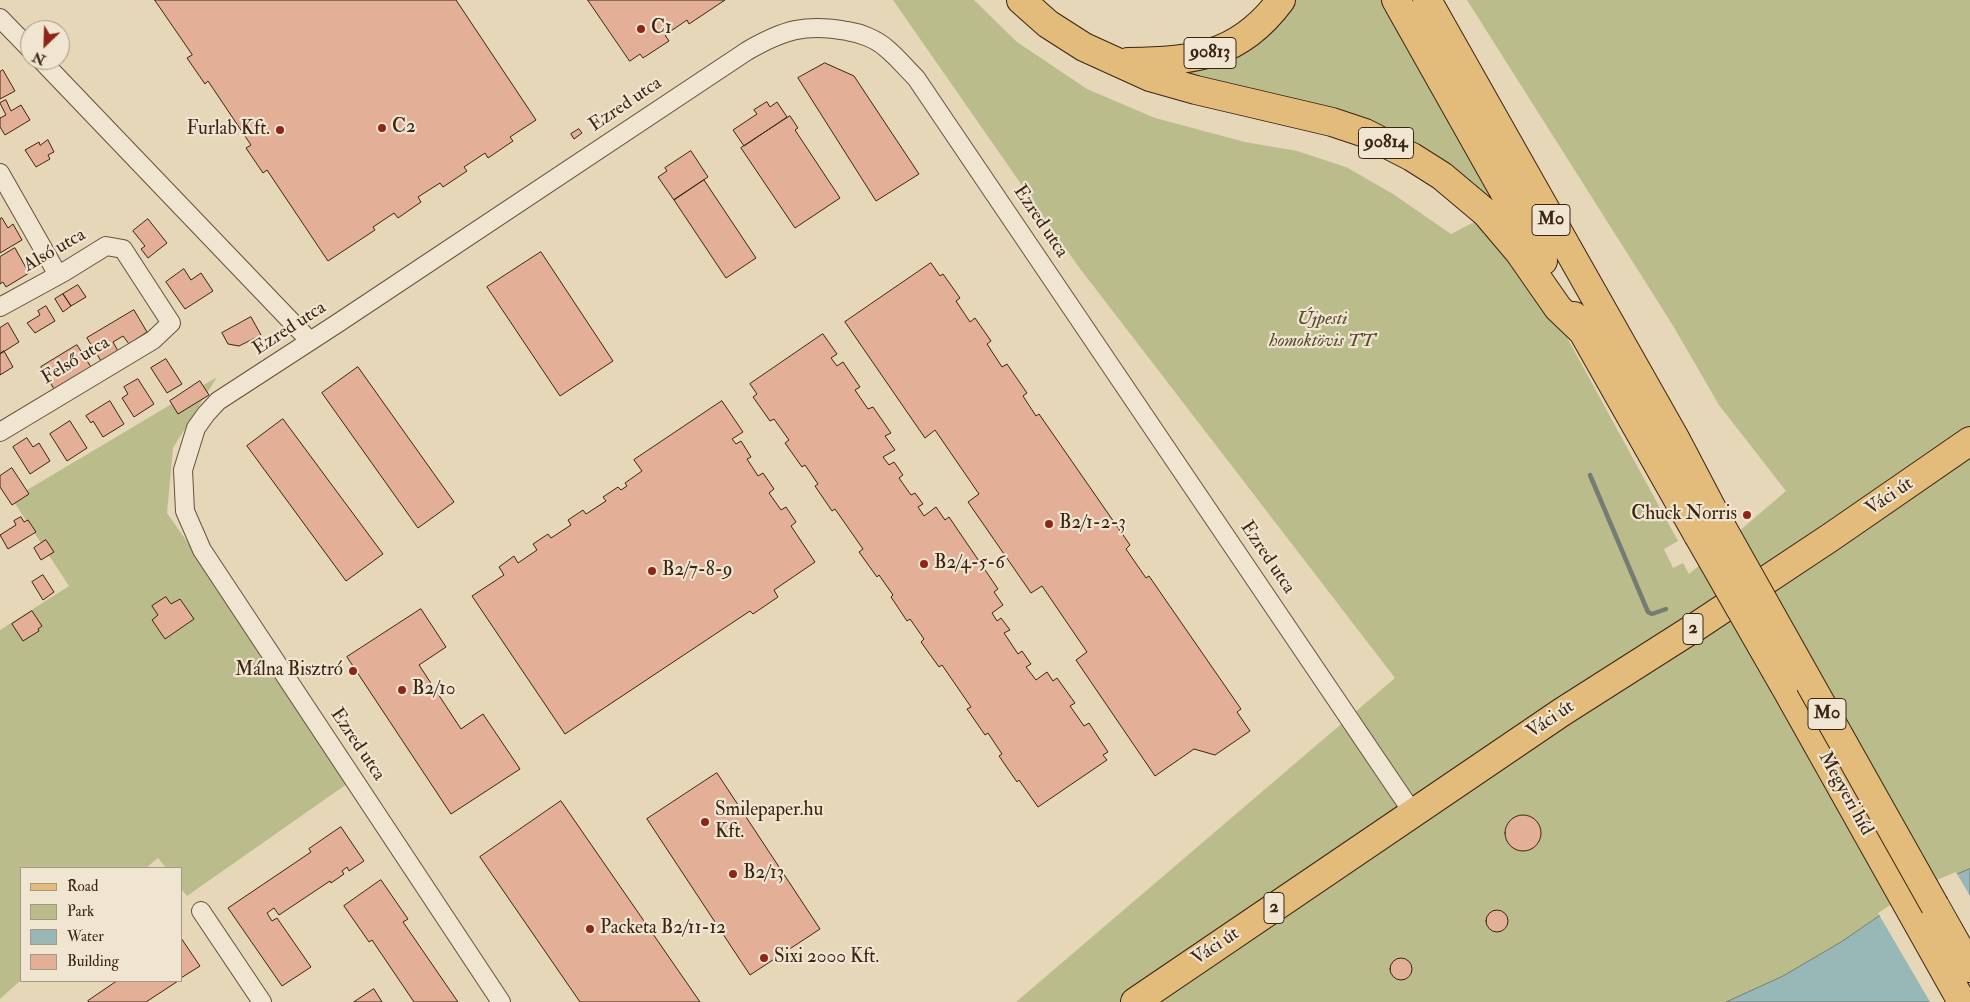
<!DOCTYPE html>
<html>
<head>
<meta charset="utf-8">
<style>
  body { margin:0 }
  #map { position:relative; width:1970px; height:1002px; overflow:hidden; background:#e6d7b8; font-family:"IM FELL Double Pica",serif }
  canvas { display:block }
  .legend { position:absolute; left:20px; top:867px; width:162px; height:115px; box-sizing:border-box; background:#efe5d1; border:1px solid #a79885; margin:0; padding:6px 9px; list-style:none; font-size:15px; color:#3c2412 }
  .legend li { display:flex; align-items:center; gap:10px; height:25px }
  .legend b { width:25px; border:1px solid #a79885 }
  .north { position:absolute; left:20px; top:20px; width:50px; height:50px; box-sizing:border-box; background:#efe5d1; border:1px solid #a79885; border-radius:50%; rotate:204deg; font-size:14px; font-weight:700; line-height:20px; text-align:center; color:#3c2412 }
  .north::after { content:''; display:block; margin:auto; width:18px; height:22px; background:#8f2418; clip-path:polygon(50% 0,100% 100%,50% 72%,0 100%) }
</style>
</head>
<body>
<div id="map">
<canvas width="1970" height="1002"></canvas>
<ul class="legend">
<li><b style="height:6px;background:#e3bc7c"></b>Road</li>
<li><b style="height:14px;background:#babd8b"></b>Park</li>
<li><b style="height:14px;background:#97b8b6"></b>Water</li>
<li><b style="height:14px;background:#e3b097"></b>Building</li>
</ul>
<div class="north">N</div>
</div>
<script>
const c = document.querySelector('canvas').getContext('2d');
c.lineJoin = 'round';
function paint(path, color) { c.fillStyle = color; c.fill(path, 'evenodd'); }
function trace(path, color, width, dash) { c.strokeStyle = color; c.lineWidth = width; c.lineCap = dash ? 'butt' : 'round'; c.setLineDash(dash || []); c.stroke(path); }
function write(font, color, halo, rows, align = 'center') {
  c.font = font + ' "IM FELL Double Pica",serif'; c.lineWidth = 4.5; c.setLineDash([]); c.textBaseline = 'middle'; c.strokeStyle = halo; c.fillStyle = color; for (const [text, x, y, turn = 0] of rows) {
    c.save(); c.translate(x, y); c.rotate((+turn || 0) * Math.PI / 180); c.textAlign = isNaN(turn) ? turn : align; if (halo) c.strokeText(text, 0, 0); c.fillText(text, 0, 0); c.restore();
  }
}
paint(new Path2D(`
  M893 0H974L1017 42 1087 89 1155 118 1245 142 1297 151 1346 167 1393 194 1451 234 1484 217 1563 330 1678 541 1664 549 1673 568 1683 563 1689 574 1786 491 1719 405 1672 324 1467 0H1970V869L1914 892 1841 942 1783 976 1726 1002H1016L1395 678 1078 266Z
  M1296 0H1381L1433 88 1492 197 1487 198 1474 184 1450 165 1359 119 1289 97 1177 71 1280 21Z
  M217 377 173 448 167 513 354 779 187 896 181 889V868H166L158 858 146 868H21V980L0 999V630L69 586 12 499Z`), '#babd8b');
const water = new Path2D(`
  M1970 869V1002H1726L1783 976 1841 942 1914 892Z`);
paint(water, '#97b8b6');
trace(water, '#737d74', 1);
paint(new Path2D(`
  M1956 872 1970 896V1002H1930L1878 913 1913 890Z`), '#e6d7b8');
trace(new Path2D(`
  M1590 475 1648 612 1652 614 1666 609`), '#737d74', 4.5);
const building = new Path2D(`
  M155 0H456L536 120 510 137 513 141 488 158 485 153 464 167 467 171 443 187 440 183 418 197 421 202 398 218 394 213 373 227 375 230 328 261 267 170 263 173 246 148 251 145 208 81 205 84 187 58 192 55Z
  M588 0H725L689 24 687 20 665 35 669 41 643 58 640 54 630 61Z
  M825 63 854 76 919 174 876 201 798 78Z
  M3 70 15 91 0 99V72Z
  M6 100 11 111 21 105 30 120 5 135 0 127V118L6 115 0 103Z
  M767 102 770 107 777 102 787 117 744 146 733 130 757 114 754 110Z
  M790 116 798 128 795 130 840 198 795 228 741 148Z
  M579 129 582 133 574 139 571 134Z
  M48 140 54 152 48 155 50 159 36 167 25 150 39 142 40 145Z
  M691 151 708 177 674 200 658 177 667 171 665 168Z
  M704 180 756 258 726 278 674 200Z
  M2 218 8 228 13 224 22 240 0 253V219Z
  M148 219 167 243 148 258 141 249 145 246 133 231Z
  M15 248 29 273 6 287 3 282 0 284V257Z
  M541 252 613 361 560 396 487 287Z
  M931 263 940 276 943 274 960 298 956 301 970 322 975 318 991 341 987 344 1002 367 1007 364 1027 393 1023 396 1036 416 1039 414 1130 545 1126 549 1146 578 1149 576 1241 709 1237 712 1250 731 1215 755 1194 749 1155 776 1076 660 1087 652 1042 586 1031 593 968 502 979 494 935 430 925 438 845 322Z
  M184 269 191 280 201 273 213 291 185 309 166 282Z
  M78 285 86 297 71 306 63 294Z
  M63 294 71 306 63 312 55 299Z
  M46 306 55 321 35 333 27 323 40 315 38 311Z
  M134 310 147 332 129 344 123 336 113 342 118 351 101 361 87 338Z
  M251 317 261 335 239 346 228 344 222 333Z
  M8 323 19 342 0 354V328Z
  M823 334 837 354 831 358 837 366 843 362 860 387 855 390 868 409 873 407 891 433 885 436 895 450 883 457 889 465 894 462 903 475 899 478 911 495 915 493 923 504 918 507 924 516 936 507 945 520 949 517 998 589 994 592 1003 605 992 613 997 621 1001 618 1010 630 1004 633 1018 654 1022 651 1031 664 1026 667 1036 680 1047 672 1053 681 1057 678 1075 703 1070 706 1084 726 1089 723 1108 752 1103 755 1107 760 1038 807 1019 780 1017 782 999 756 1002 754 988 733 985 735 967 709 971 707 942 665 939 667 921 642 924 639 910 619 907 621 891 597 893 595 879 575 877 577 859 552 863 549 835 509 832 511 815 486 818 484 805 465 802 467 785 443 789 440 774 419 770 421 753 397 757 394 750 384Z
  M77 345 91 367 54 389 41 367Z
  M4 351 13 367 0 375V354Z
  M166 359 182 384 167 393 151 368Z
  M358 367 454 502 418 528 322 393Z
  M138 379 154 404 134 417 122 398 128 394 124 387Z
  M200 381 209 395 178 414 170 401Z
  M110 401 124 424 103 437 93 421 91 423 86 416Z
  M722 401 743 432 732 439 736 444 741 441 751 457 747 459 758 476 763 473 774 489 769 493 781 510 786 507 796 522 791 526 815 562 774 590 778 597 753 614 750 611 565 734 472 596 504 575 499 567 514 556 518 563 537 550 533 544 548 534 551 538 571 525 568 520 583 510 586 514 606 501 603 497 618 487 621 490 627 486 625 483 642 471 634 460Z
  M283 419 383 554 346 581 247 446Z
  M70 421 87 448 67 461 50 434Z
  M27 438 33 447 39 443 50 461 30 474 13 447Z
  M12 468 29 494 12 505 0 487V476Z
  M21 517 24 522 28 520 36 532 8 549 0 535 16 525 14 521Z
  M46 540 54 552 41 560 34 548Z
  M43 575 54 592 43 600 32 582Z
  M166 597 171 604 180 599 194 619 165 639 152 620 158 615 152 606Z
  M421 609 446 647 419 665 461 729 483 714 520 769 451 814 347 657Z
  M32 611 42 626 38 629 39 631 23 641 12 624Z
  M717 773 820 929 750 975 647 819Z
  M561 801 700 1002H580L480 857Z
  M1505 833a18 18 0 1 1 36 0a18 18 0 1 1-36 0Z
  M341 827 364 861 349 871 347 867 342 871 344 874 331 883 330 881 279 915 274 908 267 913 272 921 277 918 311 967 282 986 228 908 311 852 309 849Z
  M381 880 408 919 403 922 458 1002H414L372 940 369 942 344 906Z
  M1486 921a11 11 0 1 1 22 0a11 11 0 1 1-22 0Z
  M181 938 200 966 181 978Z
  M1390 969a11 11 0 1 1 22 0a11 11 0 1 1-22 0Z
  M117 981H178L146 1002H89L88 1001Z
  M374 989 382 1002H354Z`);
paint(building, '#e3b097');
trace(building, '#3c2412', 1);
const street = new Path2D(`
  M0 18 30 49
  M41 60 310 341
  M0 173 58 275
  M0 307 64 272 106 246 123 249 171 323 153 340 0 432
  M201 911 262 1002
  M501 1002 202 550 185 511 183 470 196 428 206 414 218 401 338 323 747 51C783 30 806 23 847 31 860 33 876 39 886 48 897 57 906 68 916 78L1413 813`);
const primary = new Path2D(`
  M1135 1002 1562 712 1697 626 1831 537 1970 441`);
const highway = new Path2D(`
  M1021 0 1048 24 1084 47 1150 77 1196 90 1332 122 1365 133 1412 157 1442 176 1486 213 1519 252 1558 308 1583 332
  M1396 0 1543 261
  M1427 0 1676 440 1719 522
  M1128 62C1193 61 1239 57 1281 0
  M1574 316 1698 535
  M1784 685 1962 1002
  M1935 906 1970 968`);
trace(street, '#66513c', 20);
trace(primary, '#3c2412', 30);
trace(highway, '#3c2412', 30);
trace(street, '#efe5d1', 18);
trace(primary, '#e3bc7c', 28);
trace(highway, '#e3bc7c', 28);
const highwayBridge = new Path2D(`
  M1719 522 1935 906
  M1698 535 1784 685`);
trace(highwayBridge, '#3c2412', 30, []);
trace(highwayBridge, '#e3bc7c', 28);
for (const [x, y, r, color] of [
  [641,29,5,"#8f2418"],
  [382,128,5,"#8f2418"],
  [280,130,5,"#8f2418"],
  [1747,515,5,"#8f2418"],
  [1049,524,5,"#8f2418"],
  [924,564,5,"#8f2418"],
  [652,571,5,"#8f2418"],
  [353,671,5,"#8f2418"],
  [402,690,5,"#8f2418"],
  [705,822,5,"#8f2418"],
  [733,874,5,"#8f2418"],
  [590,929,5,"#8f2418"],
  [764,958,5,"#8f2418"]
]) { const dot = new Path2D(); dot.arc(x, y, r, 0, 2 * Math.PI); c.fillStyle = color; c.fill(dot); trace(dot, '#efe5d1', 2); }
for (const [x, y, w] of [
  [1210,53,52],
  [1386,143,55],
  [1551,220,38],
  [1693,629,20],
  [1827,714,38],
  [1274,908,20]
]) { const box = new Path2D(); box.roundRect(x - w / 2, y - 15.5, w, 31, 4); c.fillStyle = '#efe5d1'; c.fill(box); trace(box, '#3c2412', 1); }
write('bold 18px', '#3c2412', null, [
  ["90813",1210,53],
  ["90814",1386,143],
  ["M0",1551,220],
  ["2",1693,629],
  ["M0",1827,714],
  ["2",1274,908]
]);
write('19px', '#3c2412', '#efe5d1', [
  ["C1",651,29],
  ["C2",392,128],
  ["Furlab Kft.",270,130,"right"],
  ["Chuck Norris",1737,515,"right"],
  ["B2/1-2-3",1059,524],
  ["B2/4-5-6",934,564],
  ["B2/7-8-9",662,571],
  ["Málna Bisztró",343,671,"right"],
  ["B2/10",412,690],
  ["Smilepaper.hu",715,811],
  ["Kft.",715,833],
  ["B2/13",743,874],
  ["Packeta B2/11-12",600,929],
  ["Sixi 2000 Kft.",774,958]
], 'left');
write('19px', '#3c2412', '#efe5d1', [
  ["Ezred utca",626,105,-34],
  ["Ezred utca",1040,222,56],
  ["Alsó utca",55,251,-30],
  ["Ezred utca",290,329,-33],
  ["Felső utca",76,361,-31],
  ["Váci út",1890,497,-34],
  ["Ezred utca",1267,558,56],
  ["Váci út",1551,720,-34],
  ["Ezred utca",357,745,56],
  ["Megyeri híd",1845,794,61],
  ["Váci út",1216,947,-34]
]);
write('italic 19px', '#5c4a30', '#efe5d1', [
  ["Újpesti",1322,320],
  ["homoktövis TT",1322,342]
]);
</script>
</body>
</html>
